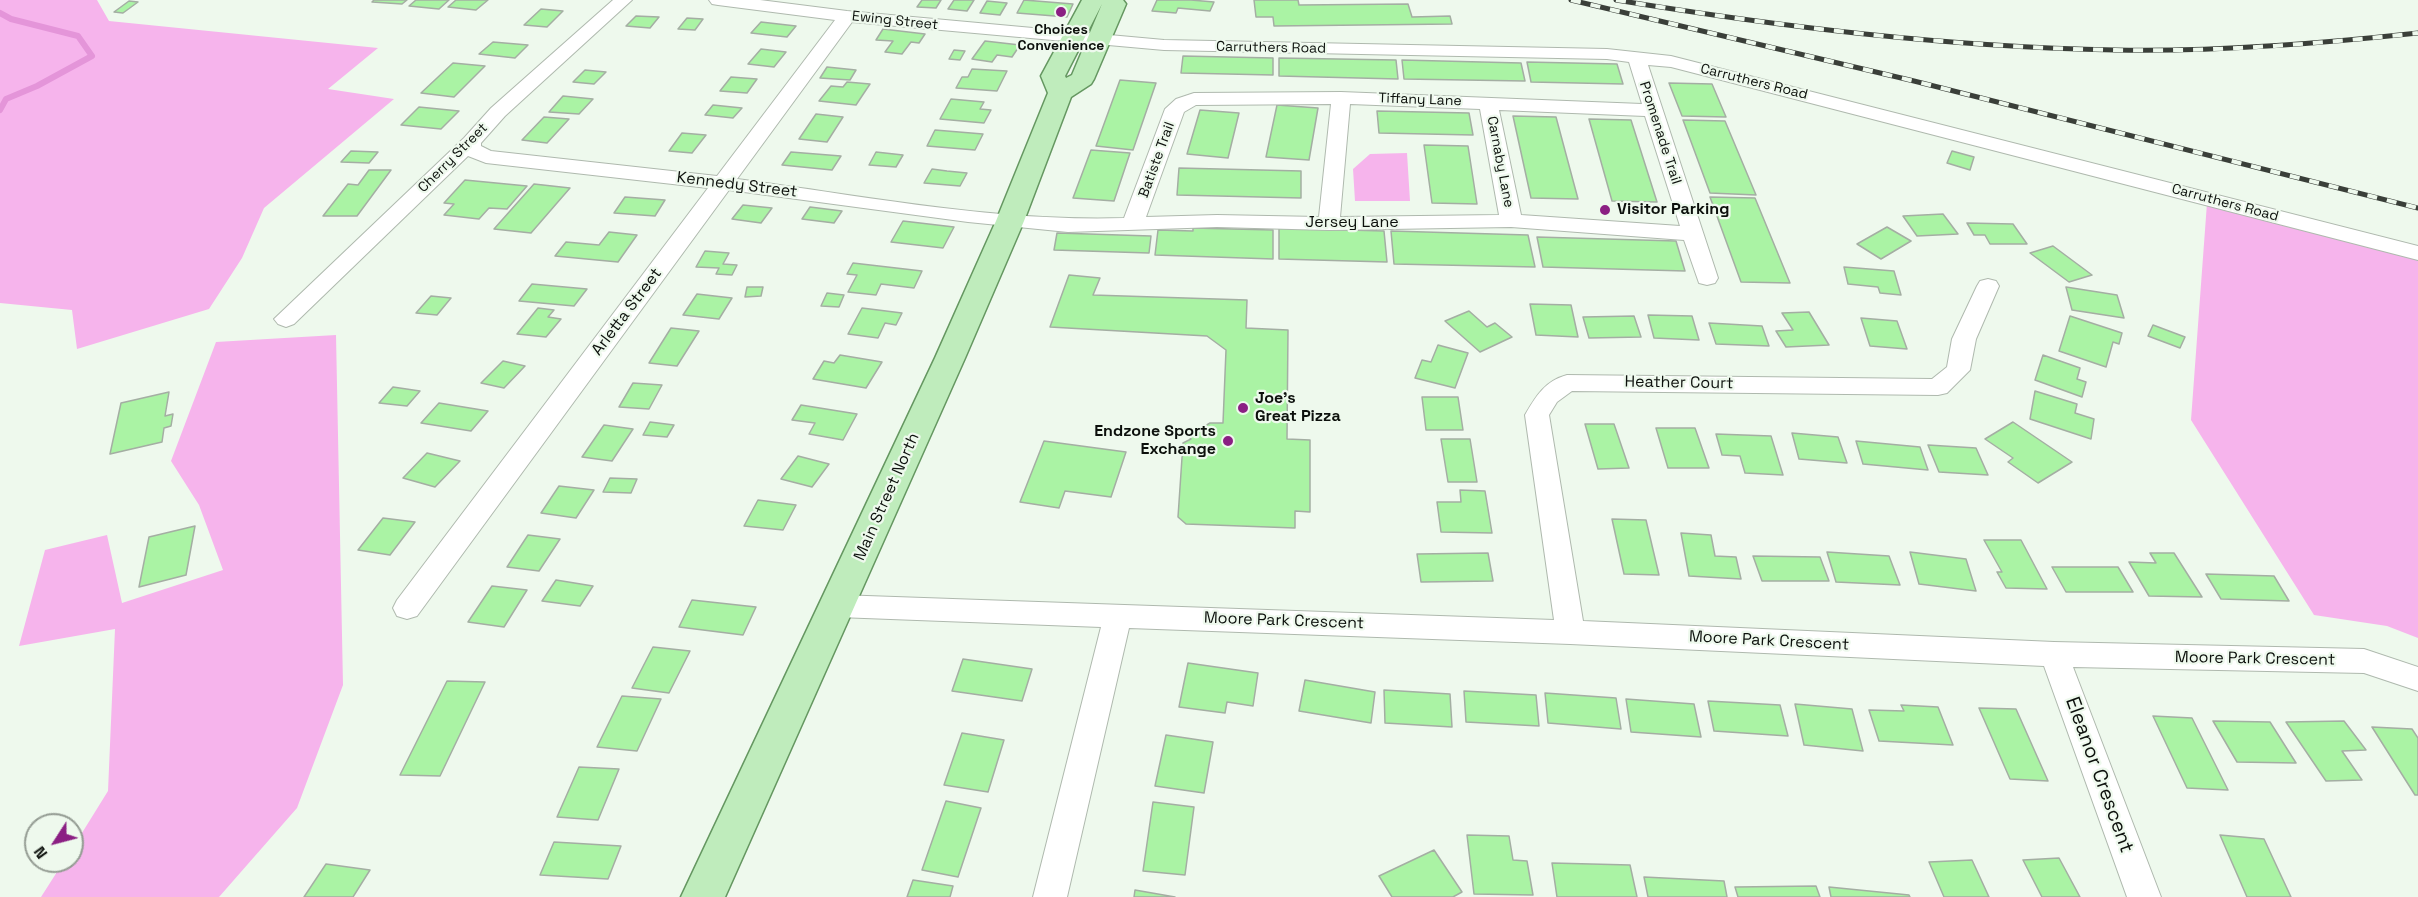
<!DOCTYPE html>
<html>
<head>
<meta charset="utf-8">
<style>
  body { margin:0 }
  #map { position:relative; width:2418px; height:897px; overflow:hidden; background:#eef9ed; font-family:"Space Grotesk",sans-serif }
  canvas { display:block }
  .north { position:absolute; left:24px; top:813px; width:60px; height:60px; box-sizing:border-box; background:#eef9ed; border:2px solid #949c93; border-radius:50%; rotate:234deg; font-size:16px; font-weight:700; line-height:24px; text-align:center; color:#0c100c }
  .north::after { content:''; display:block; margin:auto; width:21px; height:27px; background:#8b1f83; clip-path:polygon(50% 0,100% 100%,50% 72%,0 100%) }
</style>
</head>
<body>
<div id="map">
<canvas width="2418" height="897"></canvas>
<div class="north">N</div>
</div>
<script>
const c = document.querySelector('canvas').getContext('2d');
c.lineJoin = 'round';
function paint(path, color) { c.fillStyle = color; c.fill(path, 'evenodd'); }
function trace(path, color, width, dash) { c.strokeStyle = color; c.lineWidth = width; c.lineCap = dash ? 'butt' : 'round'; c.setLineDash(dash || []); c.stroke(path); }
function write(font, color, halo, rows, align = 'center') {
  c.font = font + ' "Space Grotesk",sans-serif'; c.lineWidth = 4.5; c.setLineDash([]); c.textBaseline = 'middle'; c.strokeStyle = halo; c.fillStyle = color; for (const [text, x, y, turn = 0] of rows) {
    c.save(); c.translate(x, y); c.rotate((+turn || 0) * Math.PI / 180); c.textAlign = isNaN(turn) ? turn : align; if (halo) c.strokeText(text, 0, 0); c.fillText(text, 0, 0); c.restore();
  }
}
paint(new Path2D(`
  M0 0H97L109 21 378 48 328 89 394 99 264 208 242 258 209 309 77 349 72 310 0 303Z
  M1407 153 1410 201H1355L1353 169 1370 154Z
  M2207 203 2418 260V638L2387 626 2314 615 2191 420Z
  M336 335 343 685 297 808 219 897H41L64 861H72V849L108 791 115 629 19 646 45 550 107 535 122 603 223 570 199 505 171 461 216 342Z`), '#f6b4ec');
trace(new Path2D(`
  M0 13 11 19 78 36 92 56 37 86 6 99 0 110`), '#e495d9', 6);
const building = new Path2D(`
  M374 0H407L402 4 372 2Z
  M416 0H449L439 9 409 6Z
  M456 0H488L476 10 448 7Z
  M922 0H941L936 8 917 7Z
  M954 0H974L967 11 948 9Z
  M1024 0 1073 4 1067 17 1017 13Z
  M1157 0H1191L1214 2 1210 11 1178 8 1176 13 1152 11Z
  M1254 0H1298L1299 5 1408 4 1412 17 1450 16 1452 24 1274 26 1273 17H1256Z
  M129 1 138 2 123 13 114 12Z
  M987 1 1007 3 1000 15 980 13Z
  M541 9 563 11 547 27 524 25Z
  M636 16 659 17 650 28 626 26Z
  M687 18 703 19 695 30 678 29Z
  M761 22 796 26 787 37 751 33Z
  M883 29 925 34 919 43 911 42 902 54 885 52 893 41 876 40Z
  M985 41 1020 45 1012 57 997 55 992 62 972 59Z
  M493 42 528 45 515 58 479 54Z
  M761 49 786 52 774 67 748 64Z
  M954 50 965 51 960 60 949 59Z
  M1183 56 1273 58V75L1181 73Z
  M1279 58 1396 60 1398 79 1279 76Z
  M1402 60 1521 63 1525 81 1404 79Z
  M1527 62 1617 64 1623 84 1531 82Z
  M453 63 485 66 454 97 421 93Z
  M827 67 856 70 850 80 820 78Z
  M972 69 1007 71 997 91 956 88 962 77H968Z
  M585 70 606 72 594 84 573 82Z
  M731 77 757 79 747 93 720 91Z
  M1120 80 1156 83 1133 150 1096 146Z
  M847 82 870 84 856 105 819 101 831 86 843 87Z
  M1669 83 1712 84 1726 117 1682 116Z
  M563 96 593 99 579 114 549 112Z
  M951 99 984 102 980 109 991 110 984 123 940 119Z
  M713 105 742 108 733 118 705 115Z
  M1277 105 1318 108 1309 160 1266 157Z
  M419 107 459 111 441 129 401 125Z
  M1200 110 1239 113 1228 158 1187 154Z
  M1377 111 1469 113 1473 135 1379 133Z
  M816 114 843 117 827 142 799 139Z
  M1513 116 1556 117 1578 199 1531 198Z
  M544 117 569 119 547 143 522 140Z
  M1589 119 1631 120 1657 202 1612 201Z
  M1683 120 1725 121 1756 195 1710 193Z
  M935 130 983 134 975 150 927 146Z
  M682 133 706 135 692 153 669 151Z
  M1424 145 1468 146 1477 204 1432 203Z
  M1091 150 1130 153 1114 201 1073 198Z
  M351 151 378 152 369 163 341 162Z
  M1952 151 1974 157 1970 170 1947 163Z
  M791 152 841 156 832 170 782 165Z
  M876 152 903 155 896 167 869 165Z
  M1179 168 1301 171V198L1177 195Z
  M932 169 947 171 967 173 960 186 924 183Z
  M369 170H391L357 216H323L348 184 358 185Z
  M465 180 527 186 507 209 489 208 479 219 444 215 454 204 444 203Z
  M534 184 570 188 531 233 494 229Z
  M625 197 665 200 655 216 614 213Z
  M1710 197 1755 198 1790 283 1741 282Z
  M743 205 772 208 761 223 732 219Z
  M810 207 842 211 834 223 802 219Z
  M1943 214 1958 234 1917 236 1903 216Z
  M903 221 954 227 943 248 891 242Z
  M1967 223 2013 224 2027 244H1990L1985 235H1974Z
  M1887 227 1911 241 1881 259 1857 244Z
  M1193 228 1273 230V259L1155 255 1158 230 1193 231Z
  M1279 228 1384 231 1387 262 1279 259Z
  M1391 231 1528 235 1535 267 1394 264Z
  M609 232 637 235 618 262 555 256 566 242 599 245Z
  M1057 233 1151 236 1149 253 1054 250Z
  M1537 237 1676 241 1685 271 1543 267Z
  M2053 246 2092 275 2069 282 2030 253Z
  M705 251 729 253 723 264 737 265 732 275 716 274 719 268 696 267Z
  M853 263 922 271 914 288 881 284 876 295 848 292 857 275 847 274Z
  M1844 267 1894 271 1901 295 1880 293 1878 287 1848 284Z
  M1069 275 1100 278 1093 295 1247 300 1246 328 1288 330 1287 439 1310 440V512L1295 511V528L1186 524 1178 517 1183 443 1191 439 1188 436 1210 423H1223L1226 350 1207 336 1050 327Z
  M532 284 587 289 574 306 519 301Z
  M747 287H763L761 296 745 297Z
  M2066 287 2117 295 2124 318 2072 310Z
  M827 293 844 295 839 307 821 306Z
  M697 294 732 298 719 319 683 315Z
  M431 296 451 298 437 315 416 313Z
  M1530 304 1571 305 1578 337 1536 335Z
  M538 308 554 310 548 317 561 319 546 337 517 334Z
  M862 308 902 313 896 325 885 323 878 338 848 334Z
  M1469 311 1487 327 1495 323 1512 337 1480 352 1445 321Z
  M1809 312 1829 345 1786 347 1776 331 1793 330 1782 313Z
  M1648 315 1692 316 1699 340 1654 338Z
  M1634 316 1641 337 1589 338 1583 317Z
  M2070 316 2122 333 2119 344 2113 342 2106 367 2059 351Z
  M1861 318 1897 321 1907 349 1870 346Z
  M1709 323 1762 326 1769 346 1716 344Z
  M2153 325 2185 337 2180 348 2148 336Z
  M671 328 699 331 677 366 649 363Z
  M1438 345 1468 353 1455 388 1415 378 1422 360 1431 362Z
  M840 355 882 362 866 388 813 379 824 361 834 363Z
  M2043 355 2080 368 2077 379 2086 382 2082 397 2035 380Z
  M503 361 525 366 504 388 481 383Z
  M633 383 662 385 649 409 619 407Z
  M393 387 420 391 407 406 379 403Z
  M2035 391 2077 404 2075 413 2094 419 2091 439 2030 419Z
  M169 392 165 416 173 414 171 426 164 428 162 442 110 454 121 403Z
  M1422 397H1458L1463 430H1426Z
  M439 403 488 411 471 431 421 423Z
  M801 405 857 414 843 440 809 434 815 423 792 420Z
  M650 422 674 425 667 437 643 435Z
  M2013 422 2072 462 2038 483 2008 462 2013 458 1985 439Z
  M1585 424H1614L1629 468 1598 469Z
  M604 425 633 429 612 461 582 457Z
  M1656 428H1695L1709 468H1668Z
  M1792 433 1838 437 1847 463 1799 459Z
  M1716 434 1771 436 1783 475 1745 473 1740 456 1722 455Z
  M1441 439H1470L1477 482H1448Z
  M1044 441 1126 452 1111 497 1065 491 1059 508 1020 502Z
  M1856 441 1920 447 1928 470 1863 464Z
  M1928 445 1976 448 1988 475 1939 472Z
  M427 453 460 461 435 487 403 478Z
  M798 456 829 464 812 487 781 479Z
  M610 478 637 479 631 493 603 492Z
  M559 486 594 490 576 518 541 513Z
  M1460 490 1485 491 1492 533 1441 532 1437 502H1461Z
  M758 500 796 505 783 530 744 526Z
  M383 518 415 522 390 555 358 550Z
  M1612 519 1646 520 1659 575 1624 574Z
  M195 526 186 575 139 587 149 537Z
  M1681 533 1711 535 1715 556 1736 557 1741 579 1689 576Z
  M528 535 560 539 539 571 507 567Z
  M1984 540H2021L2047 589 2006 588 1997 572H2002Z
  M1827 552 1889 556 1900 585 1836 582Z
  M1910 552 1966 559 1976 591 1919 584Z
  M1488 553 1493 581 1421 582 1417 554Z
  M2150 553H2174L2202 597 2149 596 2129 562 2156 563Z
  M1753 556 1820 557 1829 581H1762Z
  M2052 567H2118L2133 592H2066Z
  M2206 574 2274 576 2289 601 2221 599Z
  M556 580 593 586 580 606 542 601Z
  M492 586 527 590 504 627 468 622Z
  M692 600 756 607 743 635 679 627Z
  M653 647 690 651 669 693 632 688Z
  M963 659 1032 669 1022 701 952 691Z
  M1188 663 1258 673 1253 706 1227 702 1225 713 1179 707Z
  M1305 680 1375 692 1371 723 1299 711Z
  M447 681 485 682 440 776 400 775Z
  M1384 690 1450 694 1452 727 1385 723Z
  M1464 691 1536 695 1539 726 1466 722Z
  M1545 693 1616 698 1621 729 1548 723Z
  M622 696 661 699 637 751 597 747Z
  M1626 699 1694 704 1701 737 1631 732Z
  M1708 701 1780 705 1788 736 1714 731Z
  M1795 704 1852 709 1863 751 1804 745Z
  M1901 705 1938 707 1953 745 1879 741 1869 710 1904 711Z
  M1979 708 2016 709 2048 781 2010 779Z
  M2153 716 2192 718 2228 790 2187 788Z
  M2213 721 2270 722 2296 763 2237 762Z
  M2344 721 2366 750 2342 751 2362 780 2326 781 2286 722Z
  M2372 727 2412 729 2418 738V795H2415Z
  M962 733 1004 740 988 792 944 785Z
  M1166 735 1213 742 1204 793 1155 786Z
  M579 767 619 769 598 820 557 817Z
  M946 801 981 808 958 877 922 870Z
  M1153 802 1194 807 1185 875 1143 871Z
  M1467 835 1509 836 1513 860 1527 861 1533 895 1474 894Z
  M2220 835 2264 839 2291 897H2247Z
  M554 842 621 846 608 879 540 875Z
  M1434 850 1462 892 1453 897H1392L1379 876Z
  M2059 858 2080 897H2042L2023 860Z
  M1972 860 1989 897H1944L1929 862Z
  M1552 863 1630 865 1637 897H1557Z
  M326 864 370 870 353 897H304Z
  M1644 877 1724 881 1727 897H1648Z
  M913 880 953 886 950 897H907Z
  M1816 886 1820 897H1738L1735 887Z
  M1829 887 1909 895 1910 897H1831Z
  M1135 890 1175 897H1134Z`);
paint(building, '#aaf3a4');
trace(building, '#a4aea3', 1.5);
const minor = new Path2D(`
  M613 0H632L505 116 481 143V146L491 151 717 176 835 20 718 5 712 4 709 0H760L847 11 1164 40 1607 49 1671 56 2418 246V260L1671 67 1648 65 1718 278 1715 283 1707 285 1699 283 1684 240 1511 227 1329 230 1217 227 1068 232 968 222 729 190 417 616 407 619 397 616 393 608 397 600 708 188 486 163 468 156 294 324 286 327 278 324 274 319 464 138 491 108ZM852 22 1164 50 1607 59 1629 62 1642 104 1341 92 1194 93 1176 99 1165 109 1124 218C995 222 865 196 737 179ZM1331 104 1319 217 1217 215 1146 217 1184 112 1196 105ZM1350 104 1480 109 1499 215 1340 217ZM1499 110 1645 116 1680 226 1521 215Z
  M1988 279 1996 281 1999 286 1976 339 1970 370 1947 393 1938 395 1572 391 1557 402 1549 415 1583 621 2054 642 2364 649 2418 667V691L2364 673 2073 667 2161 897H2127L2044 666 1570 644 1129 628 1067 897H1033L1101 627 838 617 828 614 824 606 828 598 838 595 1554 620 1525 415C1536 396 1545 381 1567 375L1932 379 1947 367 1952 339 1977 286 1980 281Z`);
const primary = new Path2D(`
  M1082 0H1123L1126 4 1094 79 1091 84 1071 97 1024 221 965 358 725 897H681L935 358 996 221 1048 93 1041 76ZM1102 4 1072 75 1066 78 1065 76Z`);
trace(minor, '#afb9ae', 2);
trace(primary, '#659761', 3);
paint(minor, '#fff');
paint(primary, '#bfecbc');
const rail = new Path2D(`
  M1571 0 1914 81 2418 208
  M1616 0C1782 27 1947 47 2115 50 2217 52 2317 44 2418 33`);
trace(rail, '#3a3f39', 5);
trace(rail, '#eef9ed', 4, [10]);
for (const [x, y, r, color] of [
  [1061,12,6,"#8b1f83"],
  [1605,210,6,"#8b1f83"],
  [1243,408,6,"#8b1f83"],
  [1228,441,6,"#8b1f83"]
]) { const dot = new Path2D(); dot.arc(x, y, r, 0, 2 * Math.PI); c.fillStyle = color; c.fill(dot); trace(dot, '#eef9ed', 2); }
write('14px', '#0c100c', '#eef9ed', [
  ["Ewing Street",895,21,6],
  ["Carruthers Road",1271,48,1],
  ["Carruthers Road",1754,82,14],
  ["Tiffany Lane",1420,100,2],
  ["Promenade Trail",1660,133,72],
  ["Cherry Street",453,158,-45],
  ["Batiste Trail",1157,160,-70],
  ["Carnaby Lane",1500,162,79],
  ["Carruthers Road",2225,203,15]
]);
write('bold 14px', '#0c100c', '#eef9ed', [
  ["Choices",1061,30],
  ["Convenience",1061,46]
]);
write('16px', '#0c100c', '#eef9ed', [
  ["Kennedy Street",737,185,7],
  ["Jersey Lane",1352,223],
  ["Arletta Street",627,312,-53],
  ["Heather Court",1679,383,1],
  ["Main Street North",887,497,-66],
  ["Moore Park Crescent",1284,621,2],
  ["Moore Park Crescent",1769,641,3],
  ["Moore Park Crescent",2255,659,1]
]);
write('bold 16px', '#0c100c', '#eef9ed', [
  ["Visitor Parking",1617,210],
  ["Joe's",1255,399],
  ["Great Pizza",1255,417],
  ["Endzone Sports",1216,432,"right"],
  ["Exchange",1216,450,"right"]
], 'left');
write('20px', '#0c100c', '#eef9ed', [
  ["Eleanor Crescent",2099,775,70]
]);
</script>
</body>
</html>
